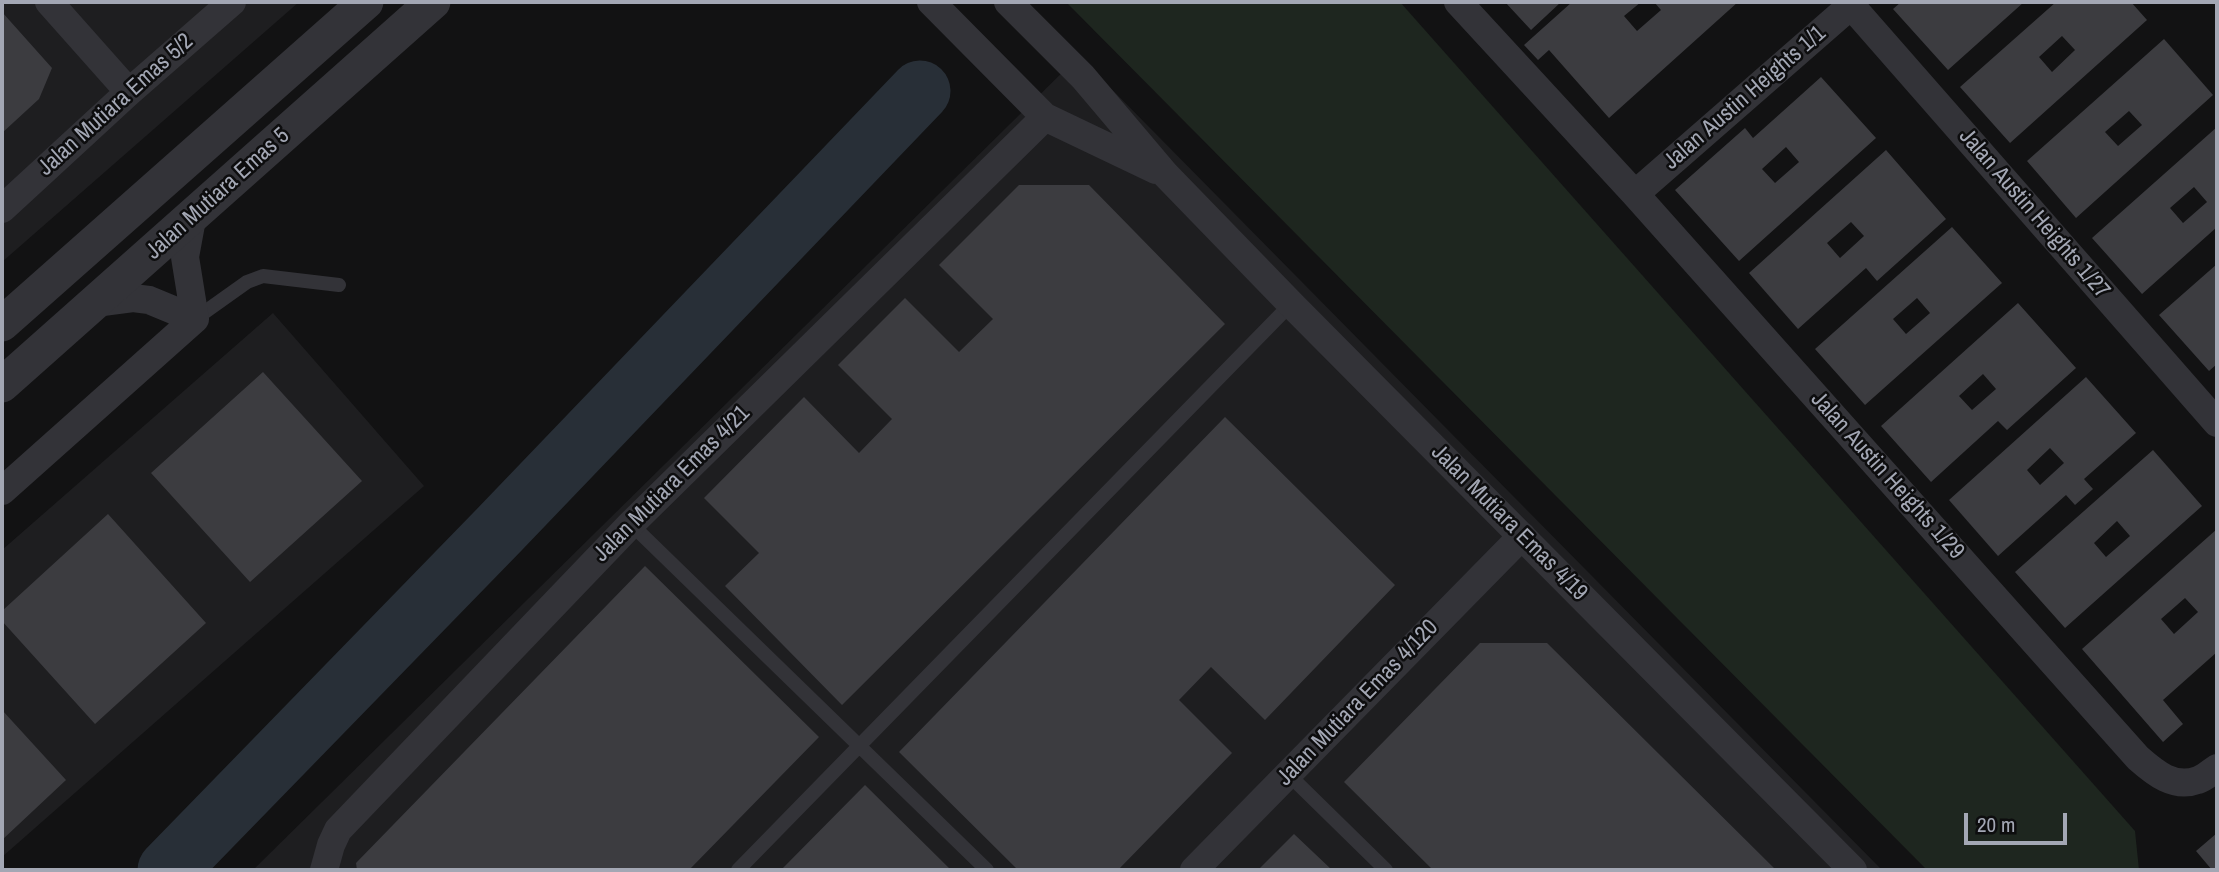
<!DOCTYPE html>
<html>
<head>
<meta charset="utf-8">
<style>
  body { margin:0 }
  #map { position:relative; width:2219px; height:872px; overflow:hidden; background:#121213; font-family:"Archivo Narrow",sans-serif }
  canvas { display:block }
  .frame { position:absolute; inset:0; border:4px solid #a3a7b4; pointer-events:none }
  .scale { position:absolute; left:1964px; top:813px; width:103px; height:32px; box-sizing:border-box; border:4px solid #a3a7b4; border-top:0; padding-left:9px; font-size:21px; line-height:24px; white-space:nowrap; color:#a3a7b4; -webkit-text-stroke:5px #0d0d0e; paint-order:stroke }
</style>
</head>
<body>
<div id="map">
<canvas width="2219" height="872"></canvas>
<div class="frame"></div>
<div class="scale">20 m</div>
</div>
<script>
const c = document.querySelector('canvas').getContext('2d');
c.lineJoin = 'round';
function paint(path, color) { c.fillStyle = color; c.fill(path, 'evenodd'); }
function trace(path, color, width, dash) { c.strokeStyle = color; c.lineWidth = width; c.lineCap = dash ? 'butt' : 'round'; c.setLineDash(dash || []); c.stroke(path); }
function write(font, color, halo, rows, align = 'center') {
  c.font = font + ' "Archivo Narrow",sans-serif'; c.lineWidth = 5; c.setLineDash([]); c.textBaseline = 'middle'; c.strokeStyle = halo; c.fillStyle = color; for (const [text, x, y, turn = 0] of rows) {
    c.save(); c.translate(x, y); c.rotate((+turn || 0) * Math.PI / 180); c.textAlign = isNaN(turn) ? turn : align; if (halo) c.strokeText(text, 0, 0); c.fillText(text, 0, 0); c.restore();
  }
}
paint(new Path2D(`
  M2 2H299L2 262Z
  M1079 56 1882 870H253Z
  M273 313 424 486 2 857V550Z`), '#1e1e20');
paint(new Path2D(`
  M1066 2H1400L2135 831 2139 870H1927Z`), '#1e261f');
trace(new Path2D(`
  M168 870 498 531 920 91`), '#282f37', 61);
paint(new Path2D(`
  M1505 2H1561L1531 30Z
  M1572 2H1641L1624 16 1637 31 1661 10 1654 2H1738L1609 118 1549 50 1538 60 1524 45Z
  M1901 2H2024L1948 70 1893 9Z
  M2056 2H2131L2147 20 2010 143 1960 87ZM2062 36 2075 50 2052 72 2039 57Z
  M2 12 52 68 39 99 2 133Z
  M2164 39 2213 95 2076 218 2027 161ZM2129 111 2142 125 2118 146 2105 132Z
  M1821 77 1876 138 1739 261 1675 190 1745 128 1753 138ZM1786 147 1799 162 1775 183 1762 169Z
  M2217 127V227L2142 294 2092 238ZM2194 187 2207 202 2183 223 2170 208Z
  M1886 150 1946 219 1877 281 1866 268 1798 329 1749 273ZM1851 222 1864 236 1840 258 1827 243Z
  M1019 185H1089L1225 324 842 705 725 586 759 553 704 498 804 397 859 453 892 419 838 365 905 298 959 352 993 319 939 265Z
  M1952 227 2002 283 1865 405 1815 349ZM1917 298 1930 313 1906 334 1893 319Z
  M2217 264V364L2209 371 2159 315Z
  M2018 303 2076 368 2007 430 1998 421 1931 482 1881 426ZM1983 374 1996 389 1972 410 1959 396Z
  M263 372 362 481 250 582 151 473Z
  M2086 377 2136 433 2084 479 2093 489 2075 505 2066 495 1998 556 1949 500ZM2050 448 2064 463 2040 485 2027 470Z
  M1225 417 1395 585 1265 720 1211 667 1179 700 1232 753 1118 870H1018L899 752Z
  M2153 450 2202 506 2065 628 2015 572ZM2117 521 2130 536 2106 557 2094 543Z
  M108 514 206 623 95 724 2 621V611Z
  M2217 529V652L2163 700 2183 724 2163 742 2082 649ZM2185 598 2198 612 2174 634 2161 619Z
  M645 566 819 737 689 870H357L356 863Z
  M1480 643H1547L1776 870H1433L1344 782Z
  M2 710 66 780 2 840Z
  M865 785 951 870H781Z
  M2217 833V870H2212L2196 851Z
  M1294 834 1332 870H1258Z`), '#3c3c40');
trace(new Path2D(`
  M195 319 247 282 263 276 339 285
  M631 524 987 870
  M1288 774 1386 870
  M738 870 1291 304`), '#333338', 14);
trace(new Path2D(`
  M49 2 129 92
  M931 2 1045 117 1156 170
  M1008 2 1083 77 1165 174 1291 304 1853 870
  M1458 2 1635 194 2138 758C2155 773 2174 789 2198 780 2205 778 2212 771 2217 768
  M1848 2 2217 423
  M1635 194 1855 2
  M2 209 129 92 232 2
  M192 219 185 257 195 319
  M95 303 133 298 149 300 195 319
  M2 491 195 319
  M324 870 331 845 338 830 631 524 1045 117
  M1194 870 1522 536`), '#333338', 28);
trace(new Path2D(`
  M2 324 366 2
  M2 385 433 2`), '#333338', 35);
write('23px', '#a3a7b4', '#0d0d0e', [
  ["Jalan Austin Heights 1/1",1745,98,-41],
  ["Jalan Mutiara Emas 5/2",116,105,-42],
  ["Jalan Mutiara Emas 5",218,194,-42],
  ["Jalan Austin Heights 1/27",2034,214,49],
  ["Jalan Austin Heights 1/29",1887,476,48],
  ["Jalan Mutiara Emas 4/21",672,484,-45],
  ["Jalan Mutiara Emas 4/19",1509,523,45],
  ["Jalan Mutiara Emas 4/120",1358,703,-46]
]);
</script>
</body>
</html>
